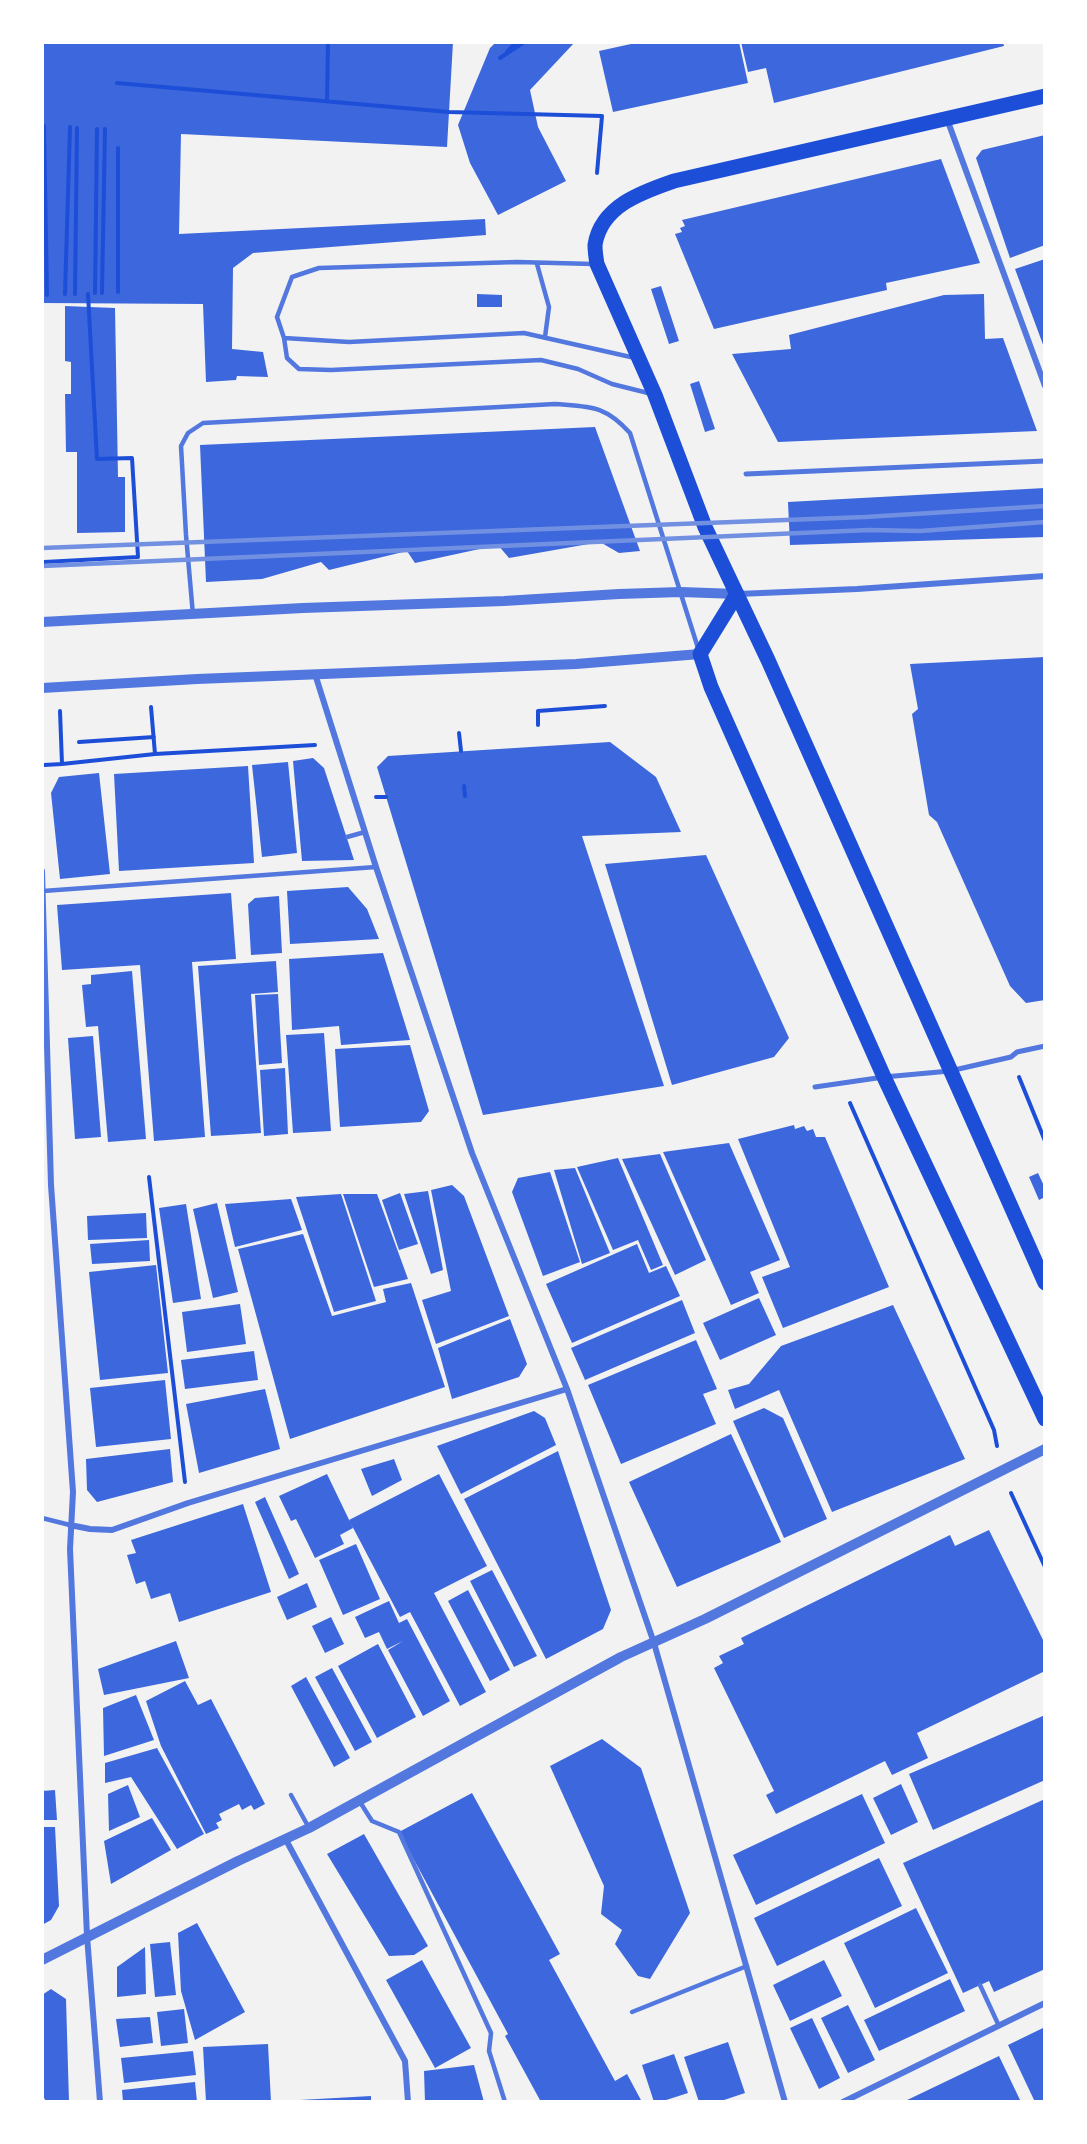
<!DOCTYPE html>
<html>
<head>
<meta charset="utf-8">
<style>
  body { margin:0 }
  #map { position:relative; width:1087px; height:2144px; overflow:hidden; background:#f2f2f2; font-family:Manrope,sans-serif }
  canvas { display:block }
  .frame { position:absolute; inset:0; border:44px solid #fff; pointer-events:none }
</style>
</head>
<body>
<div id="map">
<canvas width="1087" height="2144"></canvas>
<div class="frame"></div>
</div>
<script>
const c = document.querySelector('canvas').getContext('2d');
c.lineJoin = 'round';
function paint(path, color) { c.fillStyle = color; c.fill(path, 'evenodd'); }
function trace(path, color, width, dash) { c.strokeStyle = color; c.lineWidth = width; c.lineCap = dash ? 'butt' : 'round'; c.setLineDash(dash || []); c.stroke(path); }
paint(new Path2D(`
  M42 42H453L447 147 181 134 179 234 485 219 486 235 253 253 233 268 232 349 263 352 268 377 237 376 236 380 206 382 203 304 42 303Z
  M496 42H575L530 90 538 127 566 181 498 215 470 163 458 125 490 48Z
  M640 42H739L748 83 613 112 599 51Z
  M741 42H1003L1004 46 774 103 766 68 748 72Z
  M1045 135V245L1010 258 976 158 982 150Z
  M941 159 980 263 886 283 887 290 714 329 675 234 682 232 680 228 685 226 682 220Z
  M1045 259V350L1015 269Z
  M661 286 679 341 669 344 651 289Z
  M477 294 502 295V307H477Z
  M984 294 985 339 1003 338 1037 431 778 442 732 354 791 349 789 335 944 295Z
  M65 306 115 308 118 477H125V532L77 533V452H66L65 394H71V362L65 361Z
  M699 381 715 429 705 432 690 384Z
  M595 427 640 551 619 553 600 542 509 558 498 545 415 563 407 551 329 570 321 562 262 579 206 582 200 445Z
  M1045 488V537L790 545 788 502Z
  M1045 657V1000L1026 1003 1010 986 937 822 929 815 912 714 918 709 910 664Z
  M610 742 656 777 681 832 582 836 664 1086 483 1115 377 767 388 756Z
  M313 758 324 768 354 860 302 861 293 761Z
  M288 762 297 853 262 857 252 765Z
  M248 766 254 863 119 871 114 774Z
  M99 773 110 874 60 879 51 793 59 777Z
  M706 855 789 1038 774 1057 672 1085 605 864Z
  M348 887 367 909 379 939 290 944 287 891Z
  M231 893 236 959 192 962 205 1137 154 1141 140 965 62 970 57 905Z
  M279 896 282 953 251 955 248 904 255 898Z
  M383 953 410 1040 341 1045 339 1026 292 1030 289 959Z
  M276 961 278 992 251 994 261 1133 211 1136 198 966Z
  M132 971 146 1139 108 1142 98 1026 86 1027 82 985 91 984V975Z
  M278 994 282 1063 259 1065 255 995Z
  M324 1033 331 1131 293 1133 286 1035Z
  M93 1036 101 1137 75 1139 68 1038Z
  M410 1045 429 1111 421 1122 340 1127 335 1049Z
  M285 1068 288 1134 264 1136 260 1070Z
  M794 1125 795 1129 804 1126 807 1131 813 1129 816 1137H825L889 1287 783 1328 762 1277 790 1267 738 1139Z
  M729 1143 780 1260 750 1272 759 1293 731 1305 663 1152Z
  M660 1154 706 1260 675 1275 622 1159Z
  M618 1158 663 1265 651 1270 638 1240 613 1250 577 1167Z
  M575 1168 610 1253 582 1264 554 1170Z
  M550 1172 580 1262 543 1276 512 1192 518 1178Z
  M1038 1173 1045 1188V1197L1039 1200 1029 1177Z
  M452 1185 464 1196 509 1316 436 1344 422 1300 451 1291 431 1190Z
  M428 1191 443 1270 431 1274 404 1194Z
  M400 1193 418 1244 399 1250 382 1200Z
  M341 1194 376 1301 334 1312 296 1197Z
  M343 1194H377L408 1279 374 1287Z
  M291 1199 302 1230 235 1247 225 1204Z
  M217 1203 238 1292 213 1298 193 1209Z
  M186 1204 201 1299 173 1303 159 1208Z
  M146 1213 147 1238 88 1240 87 1216Z
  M303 1234 332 1316 386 1302 383 1289 411 1283 445 1387 290 1439 238 1249Z
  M149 1240 150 1261 92 1264 90 1244Z
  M637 1244 649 1273 666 1266 680 1296 572 1343 546 1284Z
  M156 1265 168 1373 100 1380 89 1272Z
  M759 1298 776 1335 720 1360 703 1323Z
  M682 1300 695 1333 585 1380 571 1348Z
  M240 1304 246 1344 187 1352 182 1312Z
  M893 1305 965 1459 832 1512 779 1390 735 1409 728 1390 749 1384 781 1346Z
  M510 1319 527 1364 519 1377 452 1399 438 1348Z
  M696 1340 717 1389 703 1394 716 1424 621 1464 588 1385Z
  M254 1351 258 1380 185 1389 181 1360Z
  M165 1380 171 1439 96 1447 90 1388Z
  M265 1389 280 1449 199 1473 186 1404Z
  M764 1408 783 1418 827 1519 784 1538 733 1421Z
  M534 1411 545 1418 556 1445 461 1494 437 1446Z
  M731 1434 781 1542 677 1587 629 1482Z
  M170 1449 173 1482 97 1502 87 1490 86 1459Z
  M558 1451 611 1610 603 1629 546 1659 464 1499Z
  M394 1459 402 1480 372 1496 361 1469Z
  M327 1474 353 1528 340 1535 344 1544 315 1558 296 1519 291 1521 279 1496Z
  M439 1474 487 1566 434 1593 486 1692 460 1706 410 1612 400 1617 349 1520Z
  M265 1497 299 1574 289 1579 255 1502Z
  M243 1504 271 1592 179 1622 170 1593 151 1599 145 1581 136 1584 127 1555 136 1553 131 1540Z
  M989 1530 1045 1644V1671L917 1733 928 1758 892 1775 885 1761 776 1814 766 1795 774 1791 714 1668 723 1663 719 1656 744 1644 741 1638 950 1535 955 1546Z
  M356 1544 380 1599 343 1615 319 1560Z
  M492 1570 537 1656 514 1667 470 1581Z
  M307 1583 317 1607 287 1620 277 1597Z
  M468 1590 510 1670 490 1681 448 1601Z
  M389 1601 399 1623 407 1619 450 1701 423 1716 388 1650 403 1641 387 1649 379 1632 365 1638 355 1617Z
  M331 1617 344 1644 325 1653 312 1626Z
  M176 1641 189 1678 104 1695 98 1669Z
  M378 1644 416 1717 377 1738 338 1666Z
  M332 1668 372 1742 355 1751 315 1677Z
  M306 1677 350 1758 334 1767 291 1686Z
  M185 1681 198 1705 211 1699 265 1804 254 1810 251 1805 242 1810 239 1804 219 1814 222 1820 216 1823 219 1828 206 1834 161 1746 146 1701Z
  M136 1695 154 1740 104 1756 103 1708Z
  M1045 1715V1780L933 1830 909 1774Z
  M602 1739 641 1768 690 1913 650 1979 638 1976 615 1944 622 1930 601 1914 604 1886 550 1766Z
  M157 1748 204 1834 177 1849 131 1777 105 1783V1763Z
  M901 1784 918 1822 891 1835 873 1798Z
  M128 1785 140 1817 109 1831 108 1794Z
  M55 1790 57 1820H42V1791Z
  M472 1793 560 1954 549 1960 615 2081 627 2074 642 2102H541L505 2036 508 2034 399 1832Z
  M862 1794 885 1843 756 1905 733 1855Z
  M1045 1799V1969L994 1992 989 1981 963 1993 903 1863Z
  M152 1818 171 1850 111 1884 104 1841Z
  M42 1827H55L59 1906 51 1920 42 1925Z
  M364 1834 428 1946 414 1955 389 1956 327 1854Z
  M879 1858 902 1906 777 1966 754 1918Z
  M916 1908 948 1973 875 2008 844 1943Z
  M197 1923 245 2012 195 2040 181 1991 178 1933Z
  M170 1942 176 1995 155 1997 150 1944Z
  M145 1947 146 1994 117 1997V1967Z
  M422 1960 471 2048 435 2068 386 1980Z
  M824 1960 842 1996 790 2021 773 1985Z
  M950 1979 965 2011 879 2051 864 2020Z
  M51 1989 66 1999 69 2102H46L42 2093V1995Z
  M848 2005 875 2060 848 2073 821 2018Z
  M184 2009 188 2043 161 2046 157 2012Z
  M150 2017 153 2043 120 2047 116 2019Z
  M812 2018 840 2078 819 2089 790 2028Z
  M1045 2027V2102H1035L1008 2045Z
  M728 2042 745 2093 718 2102H699L684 2057Z
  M268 2044 271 2102H206L203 2047Z
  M193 2051 196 2075 124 2083 121 2058Z
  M674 2054 688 2093 660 2102H654L642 2065Z
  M999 2056 1021 2102H903Z
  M474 2065 484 2102H425L424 2071Z
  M195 2082 197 2102H123L122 2090Z
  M371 2096V2102H300V2100Z`), '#3d67dc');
trace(new Path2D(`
  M507 52 516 42
  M500 58 524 42
  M117 83 449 112 602 116 597 173
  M327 100 328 42
  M44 126 47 295
  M118 148V292
  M95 293 97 129
  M102 293 105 129
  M65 294 70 127
  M75 294 77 128
  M44 562 138 557 132 458 97 459 88 294
  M151 707 155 754
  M538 725V711L605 706
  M459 733 461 751
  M79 742 154 737
  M62 764 155 754 315 745
  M44 765 62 764 60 711
  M464 786 465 796
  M376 797H386
  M1019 1077 1045 1141
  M850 1103 994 1430 997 1446
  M149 1177 185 1482
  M1011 1493 1045 1567`), '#1d4ed8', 4);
trace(new Path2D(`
  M537 264 549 307 545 337
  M593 264 517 262 319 268 292 277 277 317 284 338 287 358 299 369 331 370 541 360 578 369 612 384 652 394
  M284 338 349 342 524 333 635 358
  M193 615 186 535 181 446 188 433 203 423 555 404C591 407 605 405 630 433L698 648
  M347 837 365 832
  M43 891 376 867
  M42 1518 70 1525
  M291 1795 309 1828
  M360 1802 372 1821 399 1832 491 2033 489 2051 505 2102
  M980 1985 999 2026
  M632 2012 747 1966`), '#5277de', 4.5);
trace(new Path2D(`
  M746 474 1045 461
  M815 1087 884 1077 950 1071 1011 1057 1017 1052 1045 1046`), '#5277de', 5);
trace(new Path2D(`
  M947 119 1045 386
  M738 594 857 589 1045 576
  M315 674 376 867 472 1153 567 1389 654 1643 785 2102
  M42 871 51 1185 73 1492 70 1549 87 1936 100 2102
  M70 1525 90 1529 112 1530 188 1503 567 1389
  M286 1840 405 2061 408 2102
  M843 2102 1045 2003`), '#5277de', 6);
trace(new Path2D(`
  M42 622 303 608 504 601 619 594 681 592 737 594
  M42 688 197 679 576 664 700 654
  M42 1960 238 1861 309 1828 621 1657 705 1619 1045 1449`), '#5277de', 10);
trace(new Path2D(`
  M1045 96 674 181C642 192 601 206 595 245 595 250 596 258 597 264L655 395 705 527 768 660 1045 1283
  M737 594 700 654 711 687 884 1077 1045 1419`), '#1d4ed8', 15);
trace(new Path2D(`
  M42 548 865 517 1045 506
  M42 566 869 530 920 531 1045 522`), '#7290e2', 4.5);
</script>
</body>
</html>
